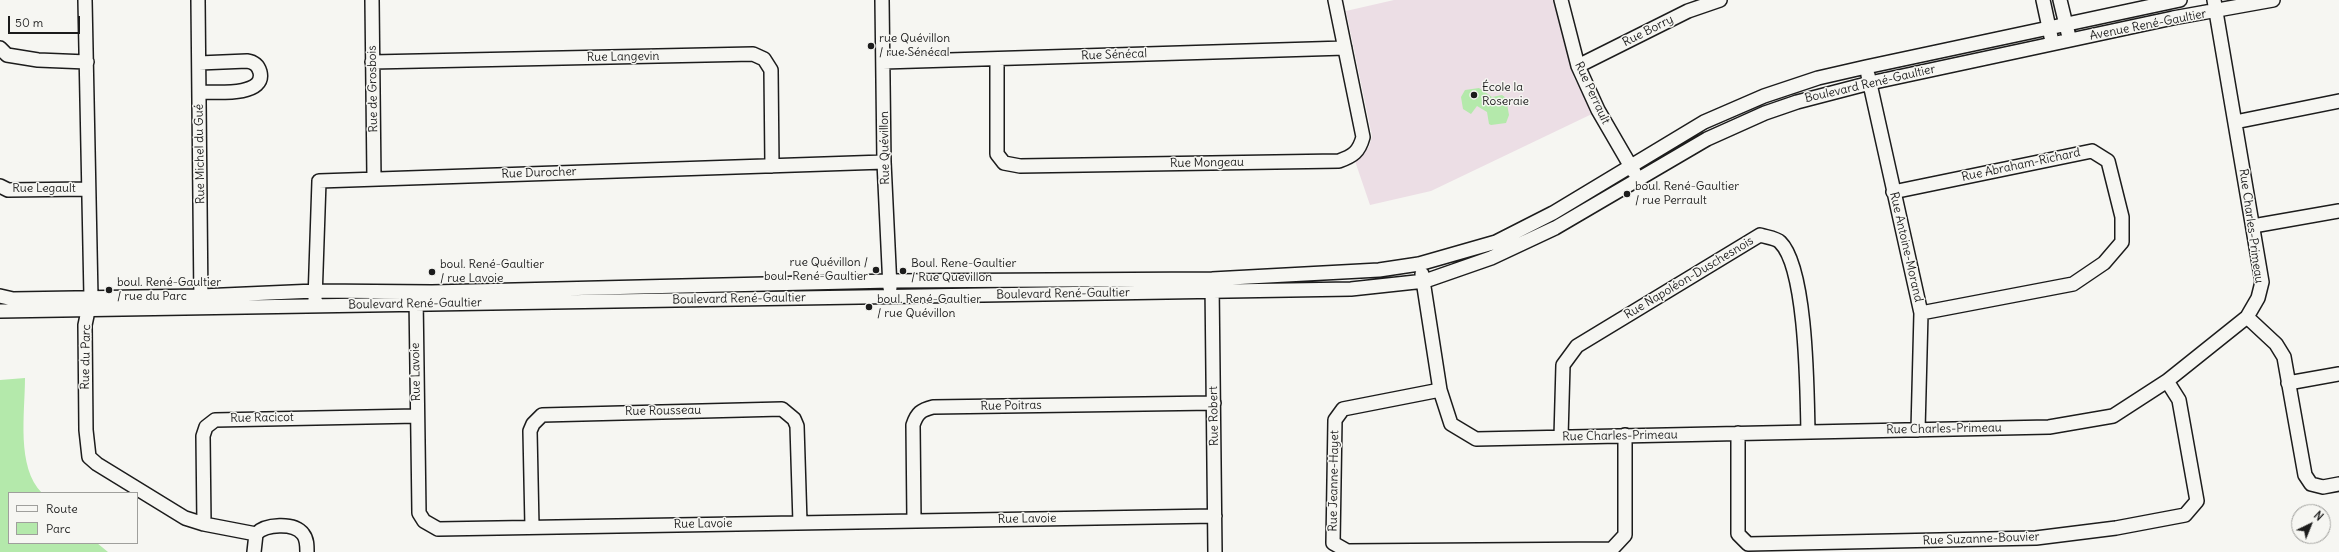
<!DOCTYPE html>
<html>
<head>
<meta charset="utf-8">
<style>
  body { margin:0 }
  #map { position:relative; width:2339px; height:552px; overflow:hidden; background:#f6f6f2; font-family:Delius,sans-serif }
  canvas { display:block }
  .legend { position:absolute; left:8px; top:492px; width:130px; height:52px; box-sizing:border-box; background:#f6f6f2; border:1px solid #9f9f9c; margin:0; padding:5px 7px; list-style:none; font-size:12px; color:#1c1c1c }
  .legend li { display:flex; align-items:center; gap:8px; height:20px }
  .legend b { width:20px; border:1px solid #9f9f9c }
  .north { position:absolute; left:2291px; top:504px; width:40px; height:40px; box-sizing:border-box; background:#f6f6f2; border:1px solid #9f9f9c; border-radius:50%; rotate:43deg; font-size:11px; font-weight:700; line-height:16px; text-align:center; color:#1c1c1c }
  .north::after { content:''; display:block; margin:auto; width:14px; height:18px; background:#1c1c1c; clip-path:polygon(50% 0,100% 100%,50% 72%,0 100%) }
  .scale { position:absolute; left:8px; top:16px; width:72px; height:18px; box-sizing:border-box; border:2px solid #1c1c1c; border-top:0; padding-left:5px; font-size:12px; line-height:14px; white-space:nowrap; color:#1c1c1c; -webkit-text-stroke:3px #f6f6f2; paint-order:stroke }
</style>
</head>
<body>
<div id="map">
<canvas width="2339" height="552"></canvas>
<ul class="legend">
<li><b style="height:5px;background:#f6f6f2"></b>Route</li>
<li><b style="height:11px;background:#b4e9ab"></b>Parc</li>
</ul>
<div class="north">N</div>
<div class="scale">50 m</div>
</div>
<script>
const c = document.querySelector('canvas').getContext('2d');
c.lineJoin = 'round';
function paint(path, color) { c.fillStyle = color; c.fill(path, 'evenodd'); }
function trace(path, color, width, dash) { c.strokeStyle = color; c.lineWidth = width; c.lineCap = dash ? 'butt' : 'round'; c.setLineDash(dash || []); c.stroke(path); }
function write(font, color, halo, rows, align = 'center') {
  c.font = font + ' Delius,sans-serif'; c.lineWidth = 3; c.setLineDash([]); c.textBaseline = 'middle'; c.strokeStyle = halo; c.fillStyle = color; for (const [text, x, y, turn = 0] of rows) {
    c.save(); c.translate(x, y); c.rotate((+turn || 0) * Math.PI / 180); c.textAlign = isNaN(turn) ? turn : align; if (halo) c.strokeText(text, 0, 0); c.fillText(text, 0, 0); c.restore();
  }
}
paint(new Path2D(`
  M1394 0H1556L1574 78 1594 113 1431 191 1370 205 1355 161 1369 147 1372 136 1346 11Z`), '#ecdee5');
paint(new Path2D(`
  M1479 88 1492 97 1502 95 1506 98 1509 115 1506 123 1491 125 1489 124 1487 112 1477 106 1471 114 1463 109 1461 97 1465 90Z
  M25 378C25 413 16 467 42 493H9V543H97L108 552H0V380Z`), '#b4e9ab');
const minor = new Path2D(`
  M85 0 91 297 85 325 86 430 89 457 97 464 185 518 204 524 256 534
  M198 0 201 303
  M372 0 374 179
  M882 0 884 162 890 288
  M1561 0 1578 66 1598 110 1634 172
  M2043 0 2051 37
  M2060 0 2068 33
  M0 48 7 55 38 60 87 62
  M997 59V154L1004 163 1020 166 1339 161C1353 156 1359 152 1363 137L1335 0
  M372 62 753 54 764 59 771 70 772 166
  M883 62 1345 48
  M199 63 247 61C254 62 258 65 260 72 266 97 214 92 199 92
  M1578 66 1688 11 1720 0
  M1868 75 1921 313 1918 430
  M2235 122 2339 101
  M0 186 8 190 88 189
  M1893 192 2092 151 2108 161 2122 217V242L2104 263 2073 284 1921 313
  M2253 226 2339 211
  M1422 274 1440 390 1451 424 1476 439 2049 427 2113 416 2167 381 2247 317 2258 298 2262 282 2214 0
  M1212 283 1215 552
  M0 296 13 299 201 296 315 291 432 292 890 281 1212 279 1379 270 1419 264 1496 242 1553 213 1704 122 1764 96 1818 78 1866 67 2180 0
  M416 296 419 513 424 521 438 529 1215 516
  M315 300 319 181 884 162
  M0 311 1351 289 1425 281 1491 258 1555 228 1707 139 1765 113 1797 102 1870 83 2173 18 2273 0
  M2247 317 2276 344 2284 357 2305 475 2311 484 2323 487 2339 484
  M2288 383 2339 374
  M1440 390 1343 409 1335 420 1333 543 1347 551 1612 549 1625 535V435
  M1738 433V534L1748 544 2036 538 2116 528 2185 515 2197 501 2179 400 2167 381
  M1561 437 1563 365 1577 346 1760 235C1766 237 1776 238 1780 242 1807 268 1807 393 1808 432
  M914 521 913 425C917 413 921 410 933 407L1214 403
  M204 524 203 436 206 427 215 420 417 416
  M532 527 530 431 533 424 542 415 782 409 794 419 797 426 800 523
  M254 552 256 534C265 524 294 522 303 534 307 539 307 545 307 552`);
trace(minor, '#1c1c1c', 16);
trace(minor, '#f6f6f2', 13);
for (const [x, y, r, color] of [
  [871,46,4,"#1c1c1c"],
  [1474,95,4,"#1c1c1c"],
  [1627,194,4,"#1c1c1c"],
  [876,270,4,"#1c1c1c"],
  [903,271,4,"#1c1c1c"],
  [432,272,4,"#1c1c1c"],
  [109,290,4,"#1c1c1c"],
  [869,307,4,"#1c1c1c"]
]) { const dot = new Path2D(); dot.arc(x, y, r, 0, 2 * Math.PI); c.fillStyle = color; c.fill(dot); trace(dot, '#f6f6f2', 1.5); }
write('12px', '#1c1c1c', '#f6f6f2', [
  ["Avenue René-Gaultier",2148,25,-11],
  ["Rue Borry",1648,31,-27],
  ["Rue Sénécal",1114,55,-2],
  ["Rue Langevin",623,57,-1],
  ["Boulevard René-Gaultier",1870,84,-13],
  ["Rue de Grosbois",373,89,-91],
  ["Rue Perrault",1592,93,65],
  ["Rue Quévillon",885,148,-91],
  ["Rue Michel du Gué",200,154,-91],
  ["Rue Mongeau",1207,163,-1],
  ["Rue Abraham-Richard",2021,165,-12],
  ["Rue Durocher",539,173,-2],
  ["Rue Legault",44,189],
  ["Rue Charles-Primeau",2251,226,82],
  ["Rue Antoine-Morand",1906,247,77],
  ["Rue Napoléon-Duschesnois",1689,278,-31],
  ["Boulevard René-Gaultier",1063,294,-1],
  ["Boulevard René-Gaultier",739,299,-1],
  ["Boulevard René-Gaultier",415,304,-1],
  ["Rue du Parc",86,357,-89],
  ["Rue Lavoie",416,372,-91],
  ["Rue Poitras",1011,406,-1],
  ["Rue Rousseau",663,411,-1],
  ["Rue Robert",1214,416,-91],
  ["Rue Racicot",262,418,-1],
  ["Rue Charles-Primeau",1944,429,-1],
  ["Rue Charles-Primeau",1620,436,-1],
  ["Rue Jeanne-Hayet",1334,481,-89],
  ["Rue Lavoie",1027,519,-1],
  ["Rue Lavoie",703,524,-1],
  ["Rue Suzanne-Bouvier",1981,539,-2]
]);
write('12px', '#1c1c1c', '#f6f6f2', [
  ["rue Quévillon",879,39],
  ["/ rue Sénécal",879,53],
  ["École la",1482,88],
  ["Roseraie",1482,102],
  ["boul. René-Gaultier",1635,187],
  ["/ rue Perrault",1635,201],
  ["rue Quévillon /",868,263,"right"],
  ["boul. René-Gaultier",868,277,"right"],
  ["Boul. Rene-Gaultier",911,264],
  ["/ Rue Quevillon",911,278],
  ["boul. René-Gaultier",440,265],
  ["/ rue Lavoie",440,279],
  ["boul. René-Gaultier",117,283],
  ["/ rue du Parc",117,297],
  ["boul. René-Gaultier",877,300],
  ["/ rue Quévillon",877,314]
], 'left');
</script>
</body>
</html>
